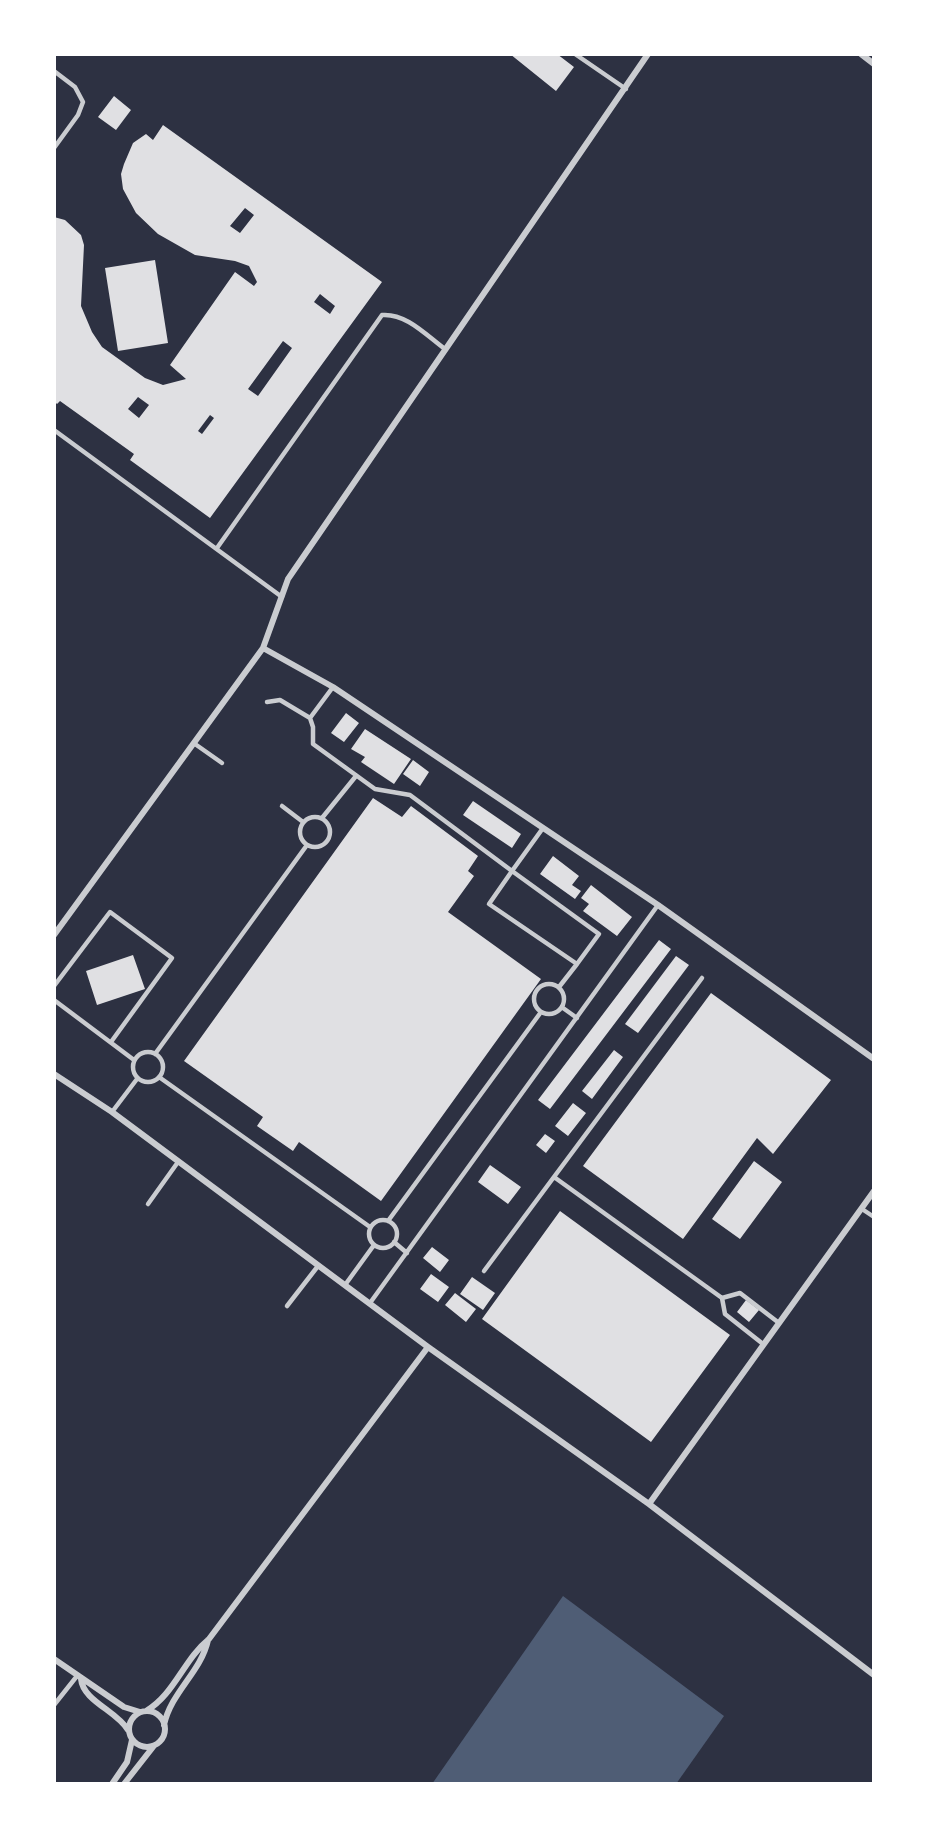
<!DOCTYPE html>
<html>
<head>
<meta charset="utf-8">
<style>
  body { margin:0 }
  #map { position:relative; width:928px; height:1838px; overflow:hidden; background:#2d3142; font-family:"Exo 2",sans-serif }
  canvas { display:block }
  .frame { position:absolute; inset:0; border:56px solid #fff; pointer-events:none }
</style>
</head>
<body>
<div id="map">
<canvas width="928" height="1838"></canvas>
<div class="frame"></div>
</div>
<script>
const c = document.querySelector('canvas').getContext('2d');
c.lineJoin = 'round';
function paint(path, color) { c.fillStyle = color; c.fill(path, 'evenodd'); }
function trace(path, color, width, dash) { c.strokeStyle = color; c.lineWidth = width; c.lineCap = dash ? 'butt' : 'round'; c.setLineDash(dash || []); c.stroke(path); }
paint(new Path2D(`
  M563 1596 724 1716 676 1784H432Z`), '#4f5d75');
paint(new Path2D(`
  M510 54H557L574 67 556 91Z
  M114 96 131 110 116 130 98 117Z
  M163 125 382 282 210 518 130 460 134 454 60 401 57 404 54 401V217L65 220 81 235 84 245 81 306 92 332 102 347 145 378 163 385 186 379 170 365 235 272 254 286 257 282 249 266 235 261 195 255 158 234 136 213 123 189 121 174 124 164 133 143 146 134 153 140ZM245 208 254 215 240 233 230 226ZM320 294 335 306 330 314 314 302ZM283 341 292 348 258 396 248 389ZM138 397 149 405 139 418 128 409ZM210 415 214 418 202 434 198 431Z
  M155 260 168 343 118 351 105 268Z
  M346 713 359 723 344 742 331 733Z
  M365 729 411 759 394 784 361 762 365 757 351 749Z
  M413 760 429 772 420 786 403 774Z
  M373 798 402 817 411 806 478 856 468 871 474 876 448 912 541 979 381 1201 299 1142 293 1151 257 1126 263 1117 184 1061Z
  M473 801 521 834 512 848 463 815Z
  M553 856 579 876 572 885 581 891 575 899 540 874Z
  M591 885 632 917 617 936 583 911 589 904 581 898Z
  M659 940 671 949 550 1109 538 1100Z
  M133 955 145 989 97 1005 86 971Z
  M676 956 689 965 638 1033 625 1024Z
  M711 993 831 1080 773 1154 757 1138 683 1239 583 1166Z
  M614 1050 623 1057 592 1099 582 1091Z
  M573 1103 586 1113 568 1136 555 1126Z
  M545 1134 555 1141 546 1153 536 1145Z
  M754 1161 782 1182 740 1239 712 1219Z
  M490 1165 521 1187 508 1204 478 1182Z
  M560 1211 730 1335 651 1442 482 1319Z
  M432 1247 449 1260 440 1272 423 1258Z
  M431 1274 449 1287 438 1302 420 1289Z
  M472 1277 495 1293 483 1310 460 1294Z
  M455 1293 476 1309 466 1322 445 1305Z
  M746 1300 759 1310 749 1322 737 1312Z`), '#e0e0e3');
trace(new Path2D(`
  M575 54 626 89
  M54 71 75 87 83 102 78 115 54 148
  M54 430 282 597
  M217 548 382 315C406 313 426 335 445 349
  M333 687 310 718 313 727V744L375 789 410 795 512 871 489 904 577 964 559 987
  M267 702 280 700 310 718
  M195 744 222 763
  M282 806 303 822
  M300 832a15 15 0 1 1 30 0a15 15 0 1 1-30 0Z
  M322 818 356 776
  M543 828 512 871 599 934 577 964
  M534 999a15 15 0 1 1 30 0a15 15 0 1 1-30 0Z
  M54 986 110 912 172 958 111 1042
  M54 1000 134 1060
  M563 1008 577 1018
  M133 1067a15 15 0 1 1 30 0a15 15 0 1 1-30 0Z
  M155 1054 307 845
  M159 1077 370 1227
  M112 1112 137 1079
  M554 1177 722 1298 725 1314 763 1344
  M148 1204 178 1162
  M862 1209 874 1217
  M369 1234a14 14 0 1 1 28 0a14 14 0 1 1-28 0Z
  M388 1221 541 1012
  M394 1242 407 1253
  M484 1271 702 978
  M345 1285 374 1245
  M722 1298 740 1293 779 1323
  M370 1303 658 905
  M287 1306 318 1266
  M54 1705 77 1676`), '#caccd0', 4.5);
trace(new Path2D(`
  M861 54 874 64
  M263 648 333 687 658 905 874 1059
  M54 935 263 648 288 579 648 54
  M54 1074 112 1112 428 1347 649 1504 874 1675
  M649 1504 874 1191
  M54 1659 124 1707 140 1712
  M81 1679C83 1701 117 1711 128 1730
  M146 1711C174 1695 184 1659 209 1639L428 1347
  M129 1729a18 18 0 1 1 36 0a18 18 0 1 1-36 0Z
  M164 1725C171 1692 201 1672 208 1640
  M112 1784 127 1762 132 1740
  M124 1784 153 1747`), '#caccd0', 6);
</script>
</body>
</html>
